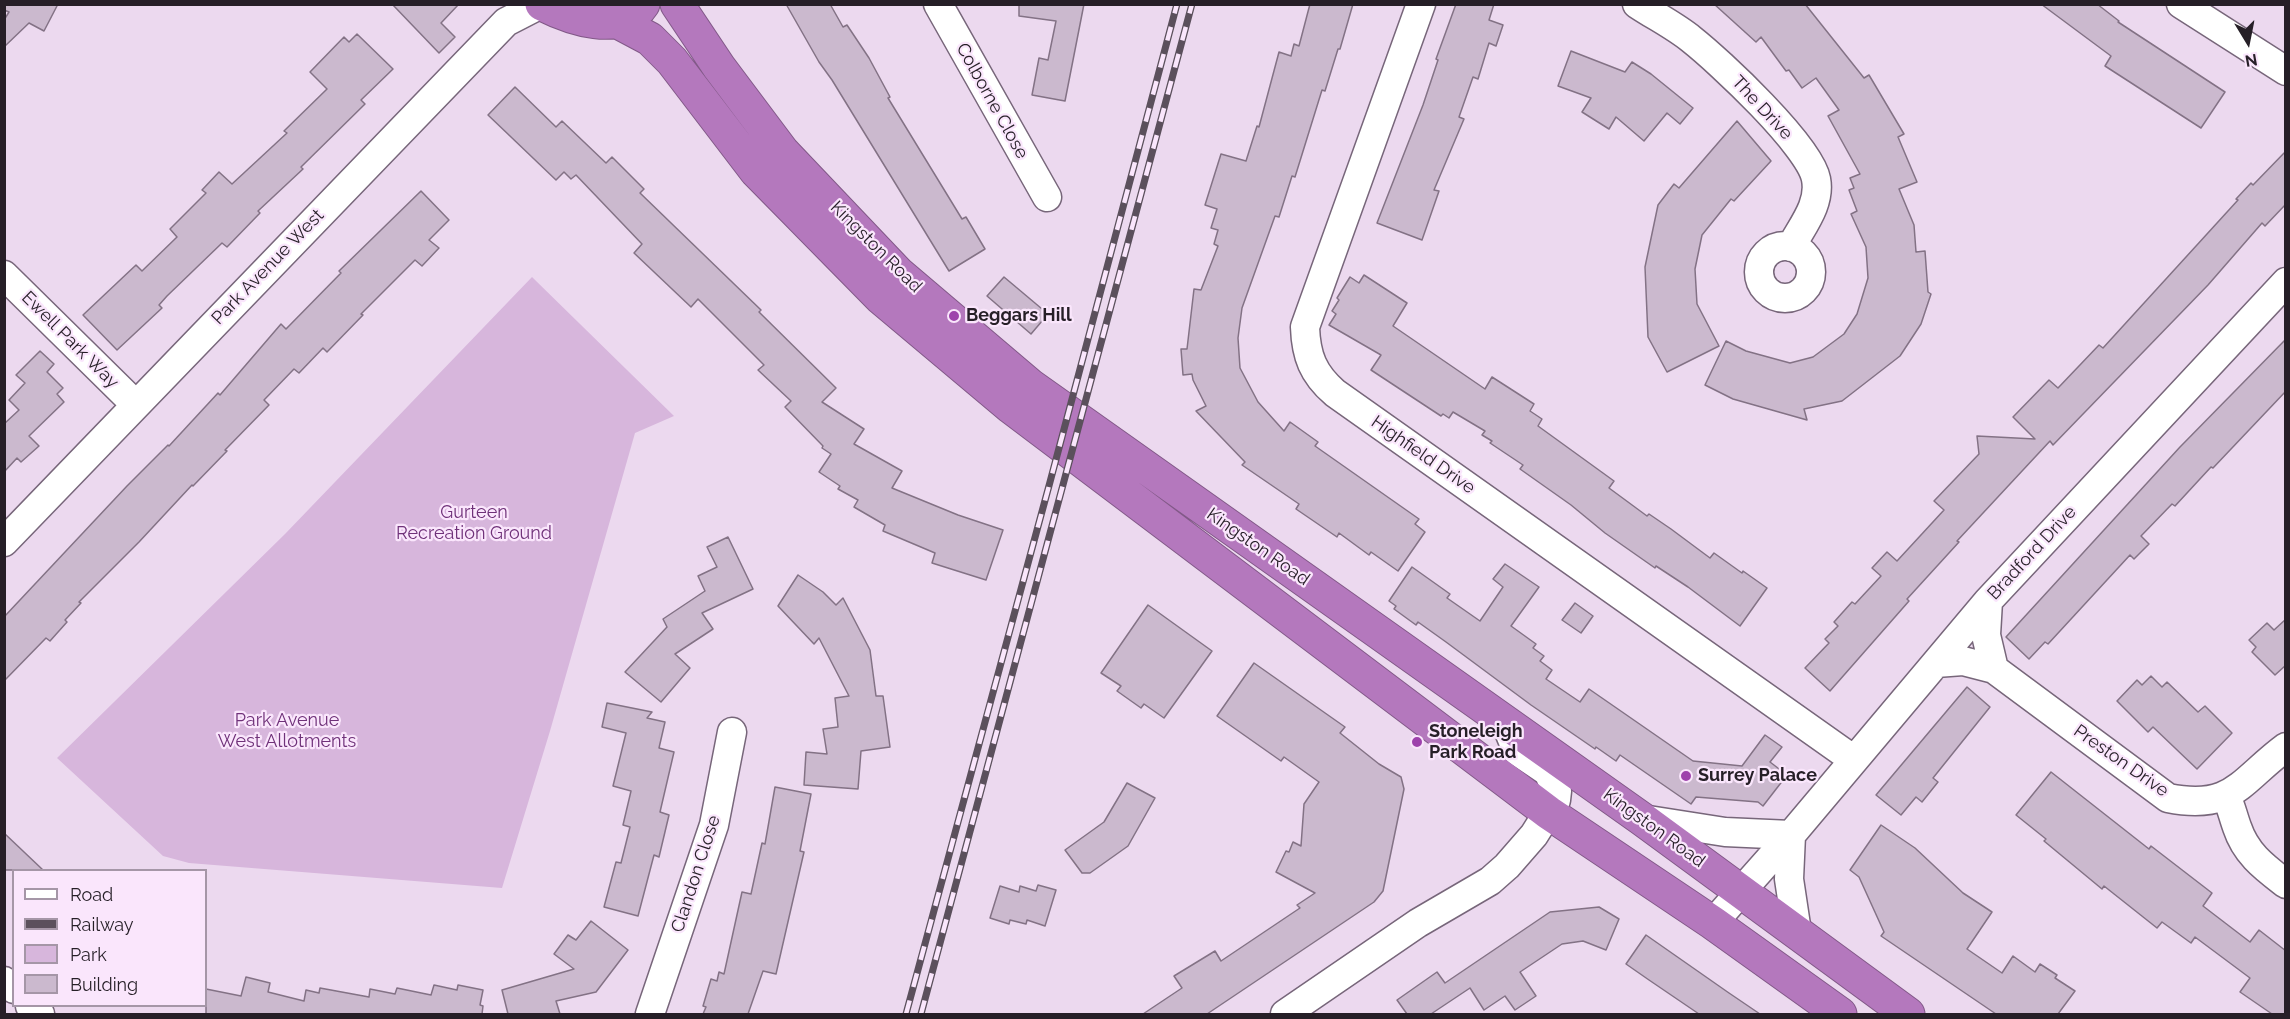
<!DOCTYPE html>
<html>
<head>
<meta charset="utf-8">
<style>
  body { margin:0 }
  #map { position:relative; width:2290px; height:1019px; overflow:hidden; background:#ecd9ef; font-family:Raleway,sans-serif }
  canvas { display:block }
  .frame { position:absolute; inset:0; border:6px solid #261f27; pointer-events:none }
  .legend { position:absolute; left:12px; top:869px; width:195px; height:138px; box-sizing:border-box; background:#fae6fc; border:2px solid #a596a7; margin:0; padding:8px 10px; list-style:none; font-size:18px; color:#261f27 }
  .legend li { display:flex; align-items:center; gap:12px; height:30px }
  .legend b { width:30px; border:2px solid #a596a7 }
  .north { position:absolute; left:2218px; top:12px; width:60px; height:60px; -webkit-text-stroke:4px #fae6fc; paint-order:stroke; rotate:170deg; font-size:16px; font-weight:700; line-height:24px; text-align:center; color:#261f27 }
  .north::after { content:''; display:block; margin:auto; width:21px; height:27px; background:#261f27; clip-path:polygon(50% 0,100% 100%,50% 72%,0 100%) }
</style>
</head>
<body>
<div id="map">
<canvas width="2290" height="1019"></canvas>
<div class="frame"></div>
<ul class="legend">
<li><b style="height:8px;background:#fff"></b>Road</li>
<li><b style="height:8px;background:#5b505c"></b>Railway</li>
<li><b style="height:16px;background:#d7b6dc"></b>Park</li>
<li><b style="height:16px;background:#cbb9ce"></b>Building</li>
</ul>
<div class="north">N</div>
</div>
<script>
const c = document.querySelector('canvas').getContext('2d');
c.lineJoin = 'round';
function paint(path, color) { c.fillStyle = color; c.fill(path, 'evenodd'); }
function trace(path, color, width, dash) { c.strokeStyle = color; c.lineWidth = width; c.lineCap = dash ? 'butt' : 'round'; c.setLineDash(dash || []); c.stroke(path); }
function write(font, color, halo, rows, align = 'center') {
  c.font = font + ' Raleway,sans-serif'; c.lineWidth = 4.5; c.setLineDash([]); c.textBaseline = 'middle'; c.strokeStyle = halo; c.fillStyle = color; for (const [text, x, y, turn = 0] of rows) {
    c.save(); c.translate(x, y); c.rotate((+turn || 0) * Math.PI / 180); c.textAlign = isNaN(turn) ? turn : align; if (halo) c.strokeText(text, 0, 0); c.fillText(text, 0, 0); c.restore();
  }
}
paint(new Path2D(`
  M532 277 674 416 635 433 550 731 502 888 189 863 163 856 57 758 285 534Z`), '#d7b6dc');
const building = new Path2D(`
  M4 4H58L44 31 29 23 4 47V20L9 12 4 10Z
  M392 4H459L441 23 455 37 439 53Z
  M786 4H830L843 27 847 25 869 58 890 97 888 98 962 219 966 217 985 249 949 271 832 80 819 62Z
  M1019 4H1084L1065 101 1032 95 1039 58 1048 60 1056 21 1019 16Z
  M1310 4H1353L1340 49H1338L1325 91 1322 90 1295 177 1292 176 1279 217 1275 216 1242 308 1238 338 1240 368 1258 402 1284 431 1290 422 1318 442 1315 446 1419 519 1415 524 1425 532 1398 571 1371 552 1369 555 1339 533 1337 537 1296 509 1299 504 1242 465 1245 462 1196 411 1206 406 1193 380 1192 374 1183 375 1181 349H1187L1194 289 1201 290 1218 246 1214 244 1218 230 1211 228 1217 209 1205 205 1221 154 1246 161 1257 126 1259 127 1279 52 1291 56 1294 44 1299 46Z
  M1456 4H1494L1489 20 1503 25 1496 46 1489 43 1478 79 1473 77 1459 117 1464 119 1434 190 1439 191 1422 240 1377 223 1423 105 1438 60 1436 59Z
  M1714 4H1805L1864 78 1869 75 1904 134 1898 137 1917 182 1899 189 1914 225 1916 252 1925 251 1928 292 1931 294 1921 324 1900 356 1842 401 1804 409 1807 420 1733 399 1705 385 1726 341 1746 351 1790 363 1813 357 1844 334 1857 314 1868 278 1866 247 1851 214 1857 211 1849 190 1854 188 1850 178 1860 174 1828 116 1839 110 1816 78 1802 88 1789 70 1786 71 1761 37 1756 42Z
  M2041 4H2097L2119 21 2118 22 2225 92 2201 128 2105 66 2111 56Z
  M357 34 393 69 361 100 365 104 301 167 303 169 258 211 260 213 227 247 222 243 167 296 159 305 162 308 117 350 83 315 136 265 142 271 177 237 170 229 206 193 202 190 219 172 232 184 287 133 284 131 327 89 310 72 344 37 349 42Z
  M1571 51 1625 72 1632 62 1651 74 1693 108 1680 124 1667 113 1644 141 1616 117 1609 129 1582 112 1591 98 1558 86Z
  M515 87 556 127 562 121 606 163 612 157 644 189 640 193 761 310 759 312 836 388 822 402 864 429 854 444 902 471 892 488 958 515 1003 530 986 580 932 563 935 553 883 531 885 525 854 507 858 500 838 489 840 486 819 472 831 454 822 448 823 446 785 407 791 401 758 370 764 365 698 299 691 307 634 253 642 244 576 175 571 179 564 172 556 180 488 115Z
  M1737 121 1771 161 1734 201 1731 199 1702 235 1695 269 1697 304 1719 346 1667 372 1648 337 1645 267 1658 205 1674 184 1679 188Z
  M2286 151V204L2265 226 2262 223 2208 285 2053 445 2050 441 2023 470 1957 541 1959 542 1907 599 1909 601 1830 691 1805 668 1829 643 1825 639 1838 626 1834 622 1852 602 1855 604 1881 576 1872 568 1887 552 1897 561 1944 510 1934 501 1979 454 1977 436 2035 439 2013 417 2049 380 2058 388 2099 345 2103 348 2238 200 2236 199 2251 183 2253 185Z
  M421 191 449 220 429 240 439 248 422 266 415 260 361 314 363 315 327 352 323 348 299 373 294 369 264 400 269 405 225 450 227 451 193 486 192 485 139 542 79 602 81 603 65 620 67 622 50 641 46 638 4 681V617L127 486 168 445 169 446 218 393 220 395 281 324 286 329 341 273 339 271Z
  M1364 275 1407 303 1393 326 1485 389 1492 377 1534 404 1530 411 1542 419 1538 426 1614 481 1609 488 1647 516 1649 514 1671 529 1710 558 1714 553 1742 573 1743 571 1767 588 1740 626 1688 587 1656 566 1655 568 1605 533 1571 505 1520 469 1523 465 1490 443 1492 441 1482 435 1485 431 1453 412 1449 418 1443 414 1441 416 1371 370 1381 355 1329 325 1336 314 1332 311 1339 300 1337 298 1350 277 1359 283Z
  M1004 277 1048 314 1031 334 987 296Z
  M2286 339V391L2213 468 2211 467 2175 506 2172 504 2141 536 2149 544 2134 559 2130 555 2048 644 2045 642 2029 659 2006 637 2180 447Z
  M40 351 54 364 47 372 63 388 57 394 64 402 29 436 39 446 21 462 17 458 4 472V424L19 410 9 400 25 383 16 375Z
  M728 537 753 589 702 613 713 629 675 654 690 668 661 702 625 672 667 627 663 619 705 591 698 576 717 567 707 547Z
  M1505 564 1539 587 1511 626 1536 644 1533 648 1544 656 1540 661 1552 670 1546 679 1580 702 1589 689 1693 761 1742 766 1765 735 1782 747 1770 762 1787 775 1763 806 1758 802 1696 797 1691 804 1620 755 1616 761 1596 747 1595 749 1531 705 1446 642 1418 622 1416 625 1394 609 1396 606 1389 601 1412 567 1450 594 1447 598 1480 621 1503 587 1493 579Z
  M798 575 823 592 836 605 843 598 870 650 876 696H883L890 747 861 751 858 789 804 785 806 752 827 754 823 729 838 727 835 698 849 696 819 638 814 644 778 606Z
  M1575 603 1593 616 1581 633 1562 620Z
  M1148 605 1212 651 1164 718 1144 704 1141 708 1117 691 1121 686 1101 673Z
  M2286 619V665L2275 675 2252 652 2256 647 2249 640 2267 623 2274 630Z
  M1254 663 1345 727 1340 733 1379 764 1401 777 1404 789 1383 891 1374 902 1207 1014H1143L1182 988 1174 976 1215 951 1221 961 1300 908 1297 905 1315 893 1276 872 1286 851 1289 852 1293 842 1301 846 1304 804 1319 782 1284 757 1281 761 1217 716Z
  M2151 676 2162 687 2167 682 2198 712 2205 706 2232 733 2197 769 2153 727 2148 732 2117 701 2137 680 2142 685Z
  M1967 687 1990 707 1933 778 1938 782 1922 802 1916 797 1901 815 1876 795Z
  M607 703 652 712 647 718 665 722 659 748 674 752 660 812 669 815 659 857 654 855 638 916 604 907 616 862 621 863 630 827 623 825 631 791 613 786 626 733 602 727Z
  M2051 772 2149 849 2151 846 2212 893 2203 906 2250 942 2259 930 2286 951V1014H2272L2240 992 2250 978 2195 937 2191 943 2162 922 2157 928 2104 886 2102 889 2044 841 2046 839 2016 815Z
  M1127 783 1155 798 1128 846 1090 873H1082L1065 850 1104 822Z
  M775 787 811 794 800 851 804 852 776 974 763 971 748 1014H703L706 1007 703 1006 711 979 717 981 719 972 724 974 742 892 751 894 762 843 765 844Z
  M1881 825 1915 848 1963 893 1992 912 1967 949 2002 973 2013 956 2035 972 2040 964 2057 975 2055 978 2075 991 2058 1014H1996L1881 936 1884 932 1859 877 1850 870Z
  M4 833 43 870H4Z
  M1038 885 1056 890 1045 926 1027 920 1026 924 1010 920 1009 924 990 918 1000 886 1019 892 1020 886 1036 891Z
  M1599 907 1619 919 1606 950 1583 941 1562 944 1520 972 1536 996 1515 1010 1505 996 1484 1010 1470 988 1431 1014H1407L1397 1000 1437 972 1445 983 1550 912Z
  M591 921 628 950 596 992 556 1001 560 1014H508L502 990 574 969 554 954 568 935 576 940Z
  M1646 935 1729 993 1760 1014H1699L1649 980 1626 964Z
  M246 977 270 983 268 992 304 1001 306 990 319 993 320 988 369 997 370 989 395 994 397 988 431 995 434 985 457 990 458 985 483 990 480 1005 483 1006 482 1014H206V989L241 996Z`);
paint(building, '#cbb9ce');
trace(building, '#837285', 1.5);
const minor = new Path2D(`
  M938 4 1047 197
  M1421 4 1305 327C1306 356 1313 374 1335 393L1854 760
  M1637 4C1655 16 1675 26 1691 39 1719 61 1810 146 1816 179 1821 204 1802 226 1791 247
  M2181 4 2286 71
  M1759 272a26 26 0 1 1 52 0a26 26 0 1 1-52 0Z
  M4 275 136 405
  M4 542 506 22 541 4
  M1988 601 1986 635 1994 669
  M1936 663 1963 661 1994 669 2168 798C2233 811 2240 781 2286 747
  M2226 796C2231 806 2233 816 2237 827 2246 854 2264 867 2286 884
  M1642 819 1725 832 1791 835
  M1791 835 1789 879 1797 932
  M1713 923 1791 835 1988 601 2286 282
  M4 981 14 989
  M30 1006 40 1014
  M650 1014 714 825 732 732
  M1285 1014 1418 923 1490 881 1507 866 1534 835 1556 800 1557 791 1548 772 1517 751 1505 722`);
const highway = new Path2D(`
  M542 4C570 18 621 37 643 4
  M677 4 719 67 782 151 898 273 1031 386 1642 819 1908 1014
  M618 22 650 39 672 61 756 171 880 297 1011 407 1549 813 1713 923 1840 1014`);
trace(minor, '#77667a', 31);
trace(highway, '#825988', 35);
trace(minor, '#fff', 28);
trace(highway, '#b478bd', 33);
const rail = new Path2D(`
  M906 1014 1050 482 1177 4
  M921 1014 1192 4`);
trace(rail, '#5b505c', 7);
trace(rail, '#fae6fc', 4.5, [14]);
for (const [x, y, r, color] of [
  [954,316,6,"#9e42ac"],
  [1417,742,6,"#9e42ac"],
  [1686,776,6,"#9e42ac"]
]) { const dot = new Path2D(); dot.arc(x, y, r, 0, 2 * Math.PI); c.fillStyle = color; c.fill(dot); trace(dot, '#fae6fc', 2); }
write('18px', '#261f27', '#fae6fc', [
  ["Colborne Close",992,101,61],
  ["The Drive",1762,108,47],
  ["Kingston Road",876,247,45],
  ["Park Avenue West",268,267,-46],
  ["Ewell Park Way",70,340,45],
  ["Highfield Drive",1423,455,35],
  ["Kingston Road",1258,547,35],
  ["Bradford Drive",2032,553,-47],
  ["Preston Drive",2121,761,35],
  ["Kingston Road",1654,828,36],
  ["Clandon Close",696,874,-72]
]);
write('bold 18px', '#261f27', '#fae6fc', [
  ["Beggars Hill",966,316],
  ["Stoneleigh",1429,732],
  ["Park Road",1429,753],
  ["Surrey Palace",1698,776]
], 'left');
write('18px', '#6f3179', '#fae6fc', [
  ["Gurteen",474,513],
  ["Recreation Ground",474,534],
  ["Park Avenue",287,721],
  ["West Allotments",287,742]
]);
</script>
</body>
</html>
